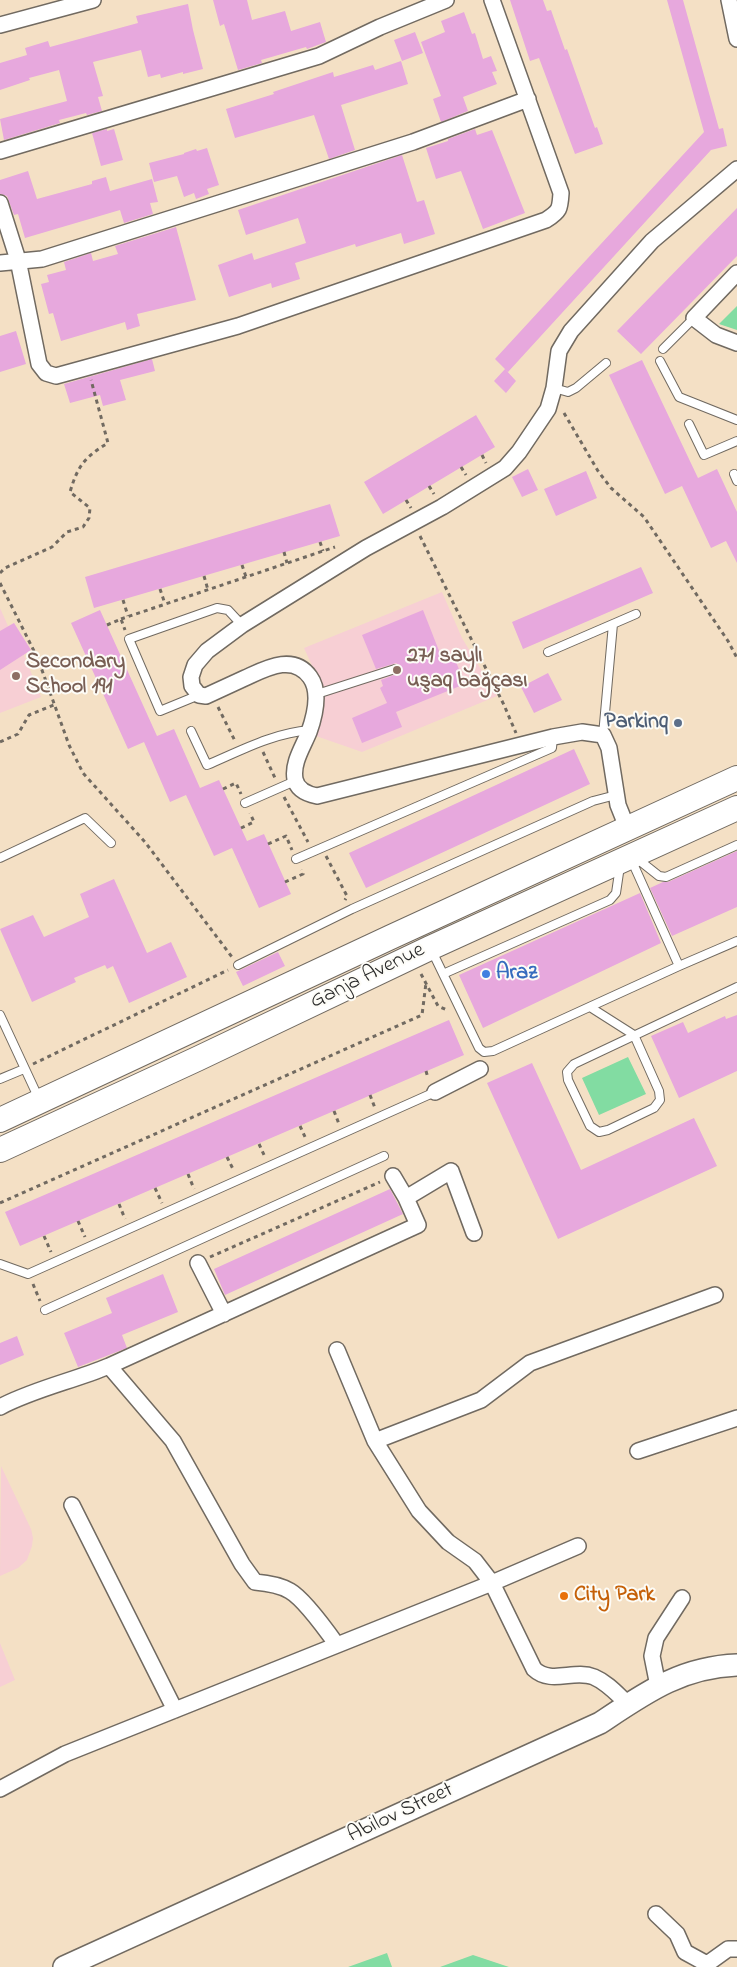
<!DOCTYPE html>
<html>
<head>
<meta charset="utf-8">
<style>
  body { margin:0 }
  canvas { display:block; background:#f4e0c5 }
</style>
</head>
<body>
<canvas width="737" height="1967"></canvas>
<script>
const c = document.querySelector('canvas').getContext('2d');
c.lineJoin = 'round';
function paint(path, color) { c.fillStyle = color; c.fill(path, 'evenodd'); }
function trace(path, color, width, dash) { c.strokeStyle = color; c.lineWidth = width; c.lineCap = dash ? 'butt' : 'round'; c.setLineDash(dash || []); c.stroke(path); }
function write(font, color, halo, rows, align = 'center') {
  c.font = font + ' "Indie Flower",sans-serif'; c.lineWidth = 4; c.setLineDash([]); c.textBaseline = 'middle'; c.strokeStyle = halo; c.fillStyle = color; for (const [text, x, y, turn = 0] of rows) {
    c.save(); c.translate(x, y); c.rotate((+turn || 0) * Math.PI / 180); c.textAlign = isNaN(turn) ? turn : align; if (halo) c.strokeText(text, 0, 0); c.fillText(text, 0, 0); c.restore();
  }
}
paint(new Path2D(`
  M442 592 462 638 497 696 362 752 316 736 323 713 324 692 304 648Z
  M0 608 8 626 14 623 31 650 24 655 41 697 0 713Z
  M1 1466 31 1529 33 1538 32 1546 27 1560 18 1568 0 1576Z
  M0 1643 15 1680 0 1687Z`), '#f7cfd4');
paint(new Path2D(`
  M737 306V330L719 324Z
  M628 1057 646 1094 599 1115 582 1078Z
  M387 1953 392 1967H348Z
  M473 1955 509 1967H440Z`), '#82dca2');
paint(new Path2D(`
  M213 0H247L252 20 285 11 291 31 320 22 326 42 307 49 306 47 261 60 262 63 238 70 224 24 220 26Z
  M510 0H543L547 11 551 10 565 50 567 49 595 128 597 127 603 144 575 154 539 58 530 61Z
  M667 0H683L719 129 723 128 727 146 711 150 508 372 495 359 704 132Z
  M188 4 193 30 203 69 183 74V72L161 78 160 74 148 77 141 50 93 62 103 96 98 97 102 111 87 115 86 113 59 120 60 123 4 140 0 119 67 101 59 70 29 78 30 80 0 90V63L27 55 25 48 48 41 50 47 138 23 136 16Z
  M464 12 472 34 475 33 483 59 491 56 497 71 492 72 497 84 463 97 468 111 441 122 433 99 441 96 421 42 445 32 441 21Z
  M415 32 423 53 402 61 394 40Z
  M401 61 408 84 341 105 355 150 329 159 314 115 235 138 226 109 274 94 273 92 333 72 334 77 373 65 375 70Z
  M107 129V131L114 129 123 160 101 166 92 133Z
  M475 129 477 135 492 130 525 213 483 229 461 171 436 179 426 148 448 141V139Z
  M207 148 219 185 207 189 209 194 196 199 194 193 184 197 177 176 154 182 149 163 184 154V153L196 149 197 151Z
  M402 155 417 202 424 200 435 234 404 244 401 233 356 247 355 244 295 263 300 279 272 288 271 283 229 297 218 265 252 253 254 260 306 243 298 218 246 235 238 210Z
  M28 171 37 199 92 184V181L106 177 110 191 152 179 158 202 150 203 153 214 124 223 120 210 25 238 18 214 14 215 7 196 0 194V180Z
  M737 208V256L641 354 617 331Z
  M176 227 196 300 137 314 140 326 127 330 125 322 61 341 53 313 49 314 41 284 49 282 47 275 66 270 64 262 91 253 93 261 118 254 115 246Z
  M16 331 26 364 0 372V336Z
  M152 359 155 371 120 380 126 400 103 406 100 395 70 403 64 384Z
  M642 360 698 478 717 469 737 512V563L726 541 711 548 682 486 665 494 609 375Z
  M505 369 516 381 506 393 494 381Z
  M476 415 495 447 383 514 364 482Z
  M528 469 538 490 522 497 512 477Z
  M586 471 597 498 556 516 544 489Z
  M330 504 340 536 94 608 85 577Z
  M641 567 653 593 523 649 512 622Z
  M100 610 157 736 174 729 200 788 219 780 247 841 264 834 291 894 259 908 232 848 214 856 186 795 170 802 144 742 128 749 71 623Z
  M423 610 443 661 454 657 465 684 396 712 402 727 362 743 352 718 387 703 380 688 383 686 381 680 397 674 401 670 399 665 396 663 376 669 362 635Z
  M14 623 31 650 0 670V631Z
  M548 673 562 700 534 713 521 687Z
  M574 749 590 784 366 888 349 853Z
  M737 851V907L672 936 650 888 663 882H668Z
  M114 879 147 953 171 942 187 977 129 1003 113 966 107 969 105 965 74 978 76 982 32 1002 0 929 33 915 44 937 89 917 80 894Z
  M640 893 661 943 483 1028 459 975Z
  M278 952 285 966 243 986 236 972Z
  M737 1015V1071L679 1098 651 1036 683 1022 688 1033 725 1016 726 1019Z
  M449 1020 464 1055 20 1246 5 1212Z
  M532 1063 581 1170 694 1118 717 1166 558 1239 487 1083Z
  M390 1189 403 1214 225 1295 214 1269Z
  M163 1274 178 1312 122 1335 127 1348 78 1367 64 1333 112 1313 106 1298Z
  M17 1336 24 1355 0 1365V1343Z`), '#e7a8dd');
const service = new Path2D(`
  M663 349 694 318
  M660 361 679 397 737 420
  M554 388 568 392 576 388 606 363
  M689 424 704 455 737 441
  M734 474 737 481
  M548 652 636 614
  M317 694 395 669
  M199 695 160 711 129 639 217 608 228 610 242 625
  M191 731 207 765C240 751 273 733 310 730
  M603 735 613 624
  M245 803 295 781
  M635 857 659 876 666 877 737 845
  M0 858 85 818 111 843
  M296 859 552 748 553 737
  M631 859 679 966
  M431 949 479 1048 484 1052 493 1051 679 966 737 941
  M238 965 352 909 593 801 616 795
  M443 974 610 900 616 893 620 866
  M590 1007 634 1035 659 1091 660 1100 654 1108 608 1130 599 1132 590 1126 568 1080 567 1072 574 1064 737 987
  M0 1015 39 1099
  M0 1079 24 1069
  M0 1264 28 1274 435 1092
  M45 1310 384 1156`);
const minor = new Path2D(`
  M729 0 737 39
  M0 25 93 0
  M0 151 319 56 380 27 446 0
  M0 203 18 260 39 364 46 373 56 376 238 326 546 220C560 211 560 209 561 193L492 0
  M0 263 42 259 413 142 528 99
  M737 273 694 318 716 335 737 343
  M628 830 618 805 609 748 603 735 582 732 553 737 317 796C307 794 297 790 295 779 292 763 303 747 309 732 315 715 321 692 310 677 293 653 265 669 245 678 232 684 219 690 206 696L199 695 192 686 191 677 195 665 207 651 242 625 366 548 442 507 505 468 519 452 548 409 554 388 559 351 571 331 652 241 737 169
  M435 1092 480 1069
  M393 1176 406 1198
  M198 1263 224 1314
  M337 1350 375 1441 419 1511 448 1542 475 1561 492 1583 534 1669C551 1685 574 1669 594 1677 608 1683 618 1695 628 1704
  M109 1366 173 1441 242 1564 255 1582C267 1583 280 1585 290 1591 304 1599 327 1631 337 1645
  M0 1407C34 1389 73 1381 109 1366L418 1225 406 1198 451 1171 474 1233
  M375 1441 481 1400 530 1363 715 1295
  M638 1451 737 1418
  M72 1505 175 1710
  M658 1686 652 1656 656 1638 682 1598
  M0 1789 65 1754 492 1583 578 1546
  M656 1914 677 1934 685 1952 707 1964 728 1949H737`);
const secondary = new Path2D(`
  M64 1967 600 1723C645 1693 681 1667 737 1665`);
const primary = new Path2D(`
  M0 1120 391 937 737 778
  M0 1150 197 1059 430 948 737 808`);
trace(service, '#716a61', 10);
trace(minor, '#716a61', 18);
trace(secondary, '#716a61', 24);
trace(primary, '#716a61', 26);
trace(new Path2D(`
  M564 413 598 471 611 488 644 517 728 641 737 658
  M482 455 486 463
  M461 467 466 475
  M429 486 434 494
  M406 500 411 508
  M420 536 504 705 516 733
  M320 542 323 551
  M284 552 287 563
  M242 565 246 577
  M0 573 5 568 52 547 67 532 83 527 89 518 90 508 70 492C78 465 85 457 108 443L91 380
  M204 576 208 590
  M0 583 38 659 69 745 83 773 145 842 232 957
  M160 589 165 604
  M123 600 128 616
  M121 619 335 547
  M107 625 121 619 125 630
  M218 707 235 741
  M0 742 18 734 29 715 54 705
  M263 752 275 778
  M223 789 236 783 241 794
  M284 797 308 842
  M241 828 254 822 250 813
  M268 844 286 836 292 850
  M326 856 347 896 345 900
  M285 882 303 874 301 870
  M421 974 438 1006 447 1010
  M33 1064 228 970
  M426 1071 428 1078
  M370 1095 375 1108
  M334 1111 339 1124
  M300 1126 306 1139
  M259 1144 265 1157
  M227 1157 234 1171
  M188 1174 194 1189
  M155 1188 162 1203
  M0 1203 422 1015 426 983
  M119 1204 125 1219
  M78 1221 85 1237
  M44 1236 51 1252
  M210 1257 380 1182
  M33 1284 40 1301`), '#716a61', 3, [4, 4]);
trace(service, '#fff', 8);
trace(minor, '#fff', 15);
trace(secondary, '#fff', 21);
trace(primary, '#fff', 24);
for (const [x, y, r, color] of [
  [397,670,5,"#8d6e63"],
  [16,676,5,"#8d6e63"],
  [678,723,5,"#5c6f8a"],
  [486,974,5,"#3f7fe0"],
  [564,1596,5,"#e8710a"]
]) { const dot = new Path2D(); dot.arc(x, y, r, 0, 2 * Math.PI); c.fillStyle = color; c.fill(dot); trace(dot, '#fdfcf7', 2); }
write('bold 22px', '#785e54', '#fdfcf7', [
  ["271 saylı",407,657],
  ["uşaq bağçası",407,682],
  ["Secondary",26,663],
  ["School 191",26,688]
], 'left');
write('bold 22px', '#4e5e75', '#fdfcf7', [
  ["Parkinq",668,723]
], 'right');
write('bold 22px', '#366cbe', '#fdfcf7', [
  ["Araz",496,974]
], 'left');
write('22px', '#2b2b2b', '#fdfcf7', [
  ["Ganja Avenue",368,977,-26],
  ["Abilov Street",401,1814,-25]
]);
write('bold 22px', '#c56008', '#fdfcf7', [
  ["City Park",574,1596]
], 'left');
</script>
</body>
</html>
